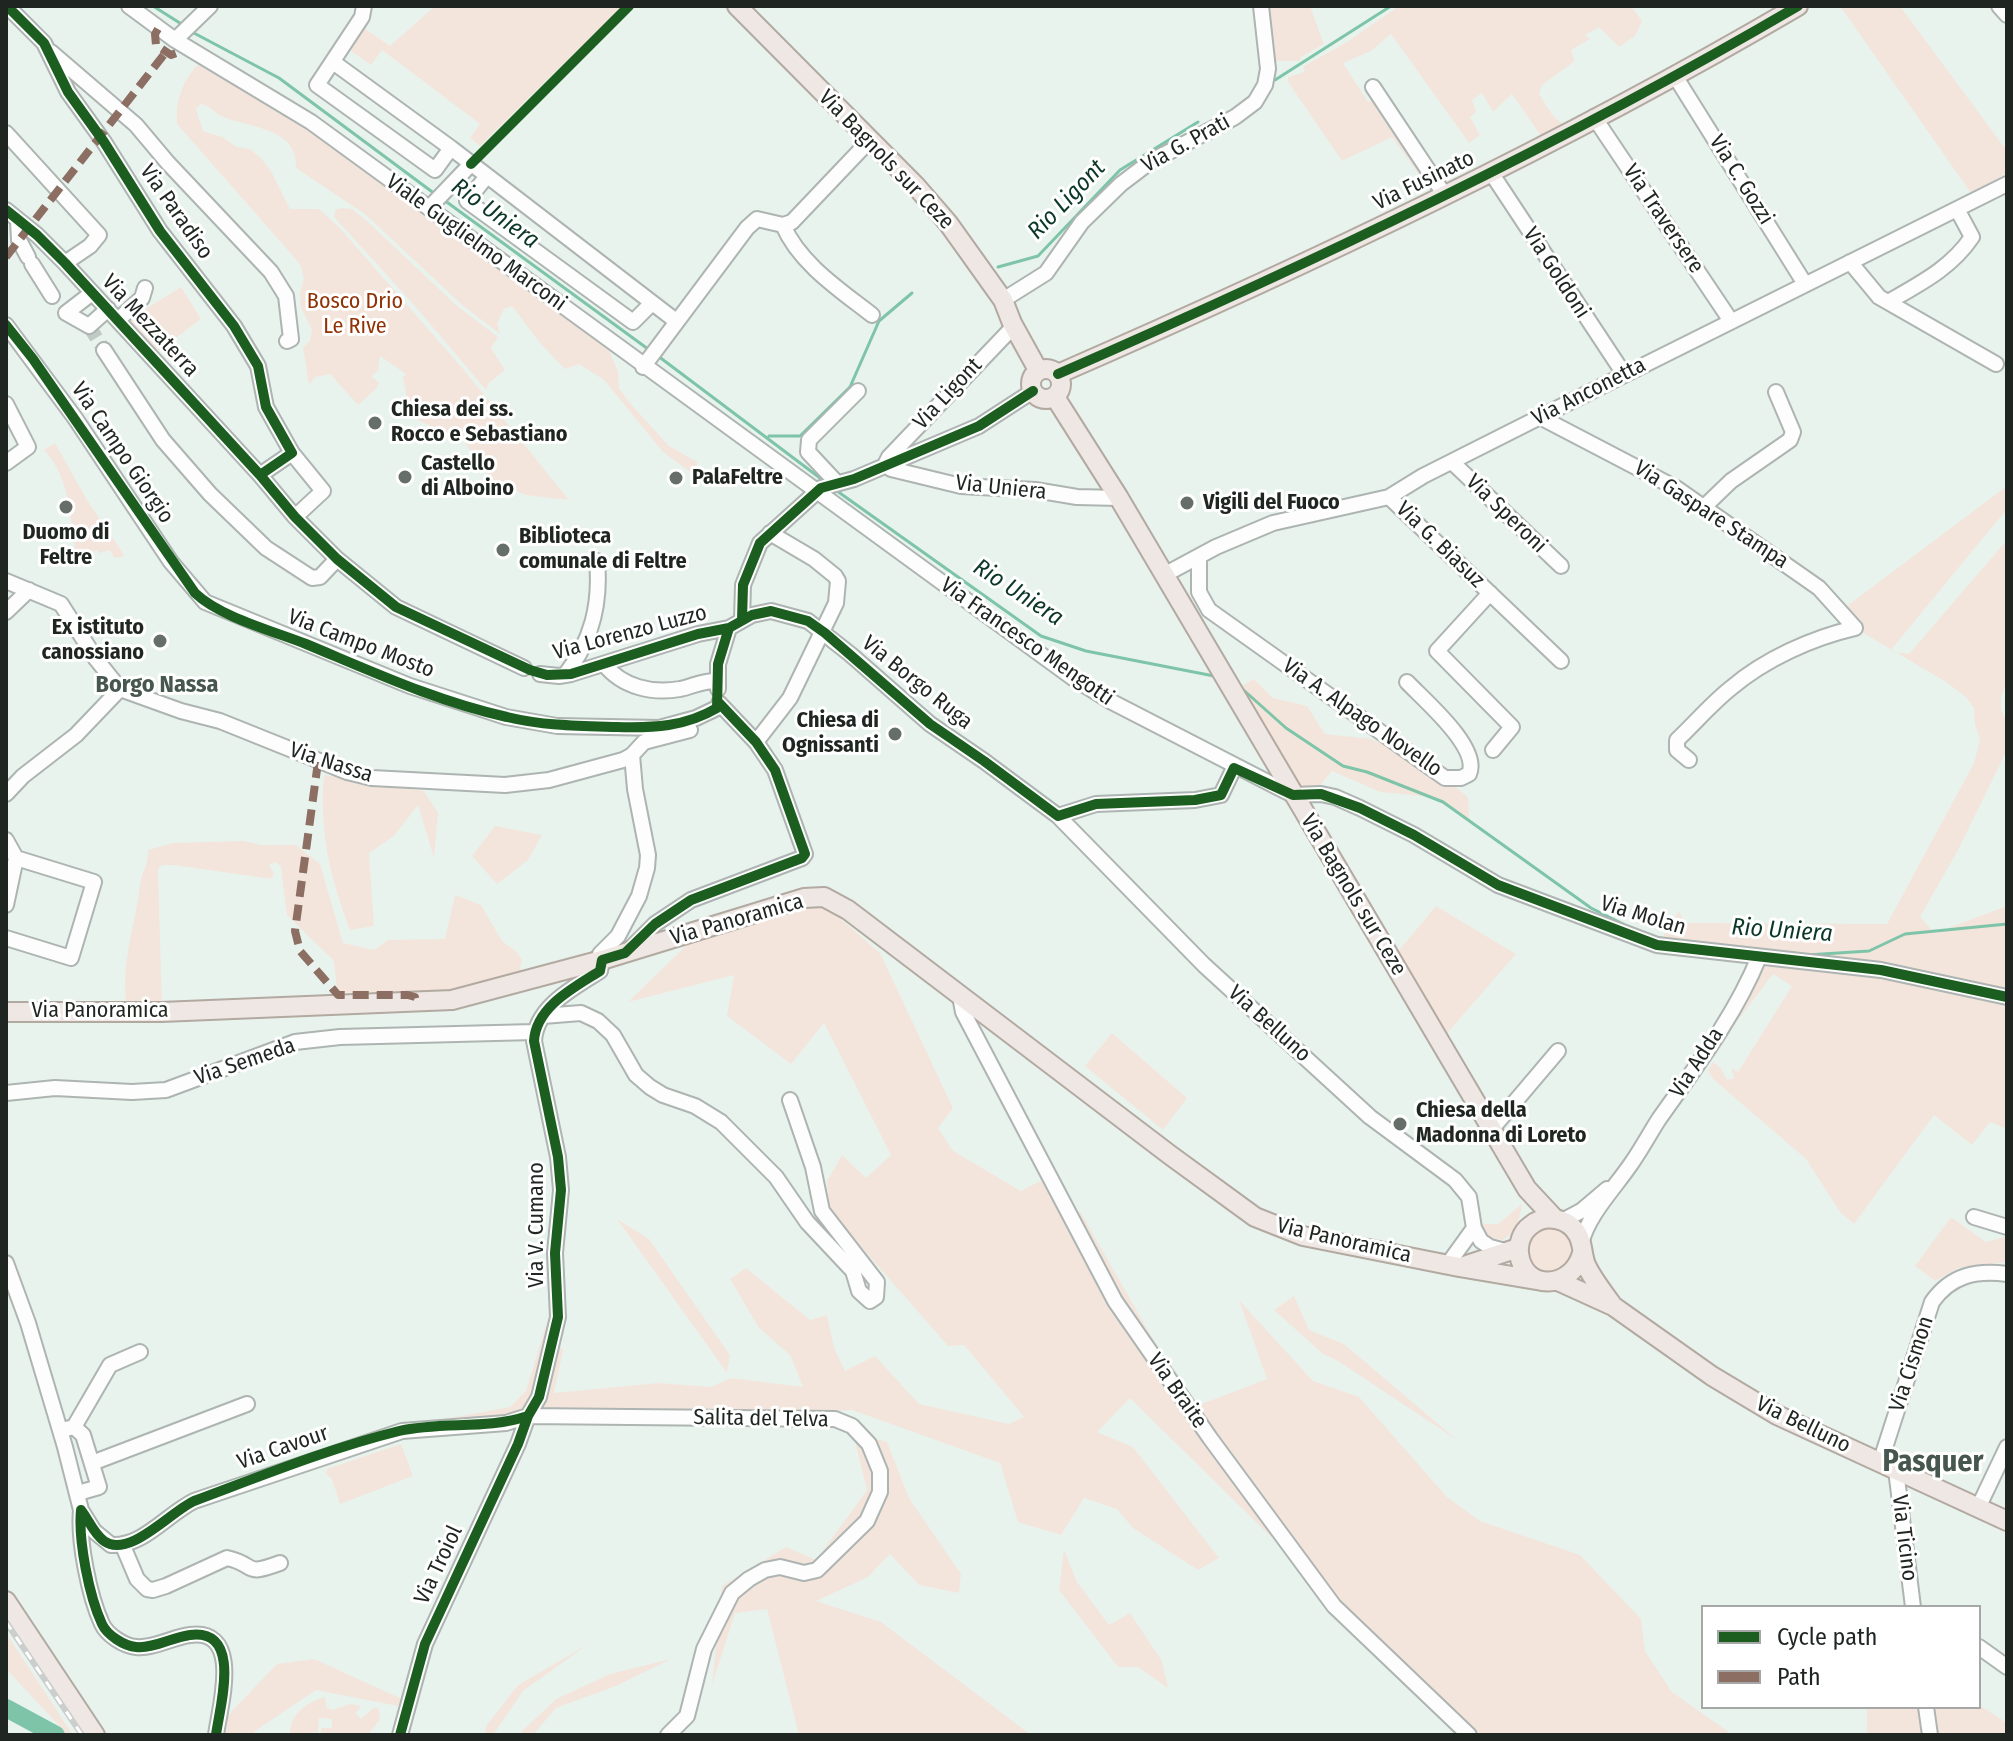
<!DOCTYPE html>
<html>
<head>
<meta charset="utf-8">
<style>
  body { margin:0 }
  #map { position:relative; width:2013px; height:1741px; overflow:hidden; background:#e8f3ee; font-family:"Fira Sans Condensed",sans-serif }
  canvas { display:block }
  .frame { position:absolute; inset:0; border:8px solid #1f2622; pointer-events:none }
  .legend { position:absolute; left:1701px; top:1605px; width:280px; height:104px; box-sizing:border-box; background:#fff; border:2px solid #a5a8a7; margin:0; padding:10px 14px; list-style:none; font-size:24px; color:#1f2622 }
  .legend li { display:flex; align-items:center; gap:16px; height:40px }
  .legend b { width:40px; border:2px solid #a5a8a7 }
</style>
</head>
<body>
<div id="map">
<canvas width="2013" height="1741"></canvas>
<div class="frame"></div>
<ul class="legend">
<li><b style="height:10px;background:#1b5e20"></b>Cycle path</li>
<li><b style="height:10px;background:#8d6e63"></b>Path</li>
</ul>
</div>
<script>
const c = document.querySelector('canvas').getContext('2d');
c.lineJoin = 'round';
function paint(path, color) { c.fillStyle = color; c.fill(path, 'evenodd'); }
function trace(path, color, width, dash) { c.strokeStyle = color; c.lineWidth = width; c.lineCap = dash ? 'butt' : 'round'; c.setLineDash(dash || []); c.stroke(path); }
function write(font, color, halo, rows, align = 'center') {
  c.font = font + ' "Fira Sans Condensed",sans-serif'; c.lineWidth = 6; c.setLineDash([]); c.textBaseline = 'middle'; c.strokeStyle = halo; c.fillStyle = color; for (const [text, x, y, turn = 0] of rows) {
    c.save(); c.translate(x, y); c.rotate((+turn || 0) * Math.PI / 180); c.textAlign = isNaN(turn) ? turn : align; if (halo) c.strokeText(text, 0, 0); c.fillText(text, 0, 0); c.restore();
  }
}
paint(new Path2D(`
  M435 6H622L480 146 470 138 480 124 382 50 371 65 351 51 364 28 390 46Z
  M1264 6H1310L1324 44 1301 57 1300 61H1272Z
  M1399 6H1631L1642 21 1635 36 1619 47 1599 27 1585 35 1590 39 1571 50 1575 61 1542 85 1539 94 1551 113 1562 124 1541 136 1512 94 1493 112 1482 93 1472 100 1476 112 1470 117 1480 135 1469 143 1391 34 1371 51 1343 63 1368 102 1376 98 1434 188 1430 190 1392 137 1342 161 1288 82V77L1304 72V66L1347 42Z
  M1840 6H1900L2007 151V172L1973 196Z
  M200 62 278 107 608 348 618 372 619 388 629 402 669 446 697 462V472L693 474 663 452 604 380 579 364 565 369 540 343 512 306 504 309 497 324 500 334 461 304 366 215 296 168C298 128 251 128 223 117 215 114 211 106 201 104L196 109 203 131 222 137 237 147 250 149 262 159 272 173 290 209H319L338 226 464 370 569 500 525 495 491 479 457 432 446 434 414 418 407 399 403 377 406 374 380 356 378 371 371 376 379 383 376 389 358 405 330 374 315 377 309 385 303 347 310 341 312 330 301 308 300 294 304 278 300 264 177 124C175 99 183 80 200 62Z
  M341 208 352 209 367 221 456 305 498 337 491 348 505 370 489 383 486 390 415 306 334 217 335 210Z
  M181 287 201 319 156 353 127 321 136 310 141 312Z
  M55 443 87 500 125 556 114 558 110 550 99 553 97 550 68 563 65 551 75 549C70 515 69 476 44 450Z
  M2007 486V509L1890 651 1909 654 2006 541 2007 531V681L2001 697V709L2007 723V750L1958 850 1920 917 1935 933 2007 906V1129L1990 1122 1972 1145 1934 1115 1854 1224 1840 1212 1806 1159 1713 1079 1708 1070 1713 1062 1720 1067 1727 1080 1734 1078 1731 1068 1738 1072 1792 986 1773 974 1712 1054 1759 958V949L1662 938 1679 911 1685 923 1887 924 1974 763 1980 739 1975 725 1974 708 1966 697 1946 682 1855 628 1839 612Z
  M1254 679 1273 698 1307 706 1325 734 1371 739 1426 764 1468 797 1469 820 1432 797 1380 792 1332 771 1318 788H1296L1240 687Z
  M324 775 424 791 438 813 434 858 418 805 394 836 369 853 374 926 350 930C330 877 319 832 324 775Z
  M495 826 542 835 528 860 497 884 472 856Z
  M243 841 261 845H296L320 864 343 943 374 950 388 940 445 939 455 895 481 905 502 941 517 952 522 960 520 967 522 974 455 992 377 996 371 992 337 993 334 961 287 915 281 867 276 862 269 865 274 874 271 879 174 865H162L158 869 162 1005 126 1004C122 959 134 929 140 886 141 872 148 868 148 850L173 843Z
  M822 903 880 953 953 1108 938 1128 953 1151 1021 1191 1040 1181 1081 1213 1170 1369 1199 1405 1267 1379 1239 1300 1313 1381 1359 1397 1447 1497 1480 1521 1580 1555 1641 1619 1645 1651 1672 1692 1733 1735H1481L1267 1533 1130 1398 1097 1432 1133 1447 1219 1558 1198 1570 1133 1528 1117 1509 1084 1498 1061 1535 1018 1522 1000 1463 852 1410 811 1413 646 1410 439 1420 510 1407 526 1391 546 1325 563 1351 554 1393 659 1383 711 1387 731 1378 803 1387 790 1355 759 1328 730 1279 746 1268 810 1320 827 1315 834 1348 845 1371 875 1356 919 1404 1009 1424 1024 1417 964 1345 948 1346 828 1209 827 1181 842 1155 866 1178 891 1155 824 1023 791 1064 727 1016 734 975 628 1002 692 940 801 907Z
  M1436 906 1516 954 1443 1038 1395 955Z
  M1112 1033 1187 1098 1163 1130 1085 1066Z
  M1522 1204C1521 1218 1515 1232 1503 1240L1485 1237 1480 1224H1498Z
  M1951 1217 1986 1242 2007 1236V1262L1958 1268 1935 1281 1915 1266Z
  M617 1219 649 1239 730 1355 727 1373Z
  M1527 1250a23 23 0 1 1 46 0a23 23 0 1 1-46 0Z
  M1294 1296 1309 1330 1344 1344 1457 1440 1338 1361 1323 1354 1274 1310Z
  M853 1433 887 1442 909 1498 961 1574 959 1593 919 1585 890 1554 868 1577 816 1601 881 1622 1031 1735H799L767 1609 735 1613 712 1685 722 1586 786 1547 816 1560 867 1490Z
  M401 1444 413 1476 340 1504 332 1479 326 1474 327 1469Z
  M1064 1550 1077 1582 1109 1625 1130 1613 1162 1661 1168 1688 1138 1667H1118L1059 1590Z
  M6 1633 73 1735H68L6 1669Z
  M587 1645 523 1691 493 1735H485L486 1726 518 1685Z
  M314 1659 402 1699 398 1706 316 1690 255 1731V1735H216L231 1712 277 1664Z
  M671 1659 616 1686 556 1708 533 1735H518L556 1699 610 1674Z
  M325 1697 327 1708 333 1710 350 1704 361 1706 356 1713 361 1719 373 1708H378L380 1714 379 1721 368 1735H321V1728H332V1719L319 1718 318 1732 290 1735C289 1715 306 1702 325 1697Z
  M1979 1705 2007 1723V1735H1867V1707Z`), '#f4e5dc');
trace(new Path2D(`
  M153 6 183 25
  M192 32 279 78 435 194
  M1275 80 1391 6
  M444 200 648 349
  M998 267 1038 256 1120 170 1198 122
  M658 356 824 481
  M769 436H800L850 387 879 321 912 293
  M837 491 1041 636 1086 651 1214 676
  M1239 686 1286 728 1343 766 1367 772 1443 802 1591 908 1631 928
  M1652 937 1680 941
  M1807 955 1869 951 1905 934 2007 924`), '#7ec4a9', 3);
trace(new Path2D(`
  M6 1708 56 1735`), '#7ec4a9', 18);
trace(new Path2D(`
  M89 326 104 350`), '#c0cac5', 14, [14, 7]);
const minor = new Path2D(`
  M7 6 44 43 68 92 104 142 160 231 234 326 258 366 266 407 292 453 323 491 295 517
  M129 6 175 40 311 122 1073 678 1112 702 1279 788 1293 795 1321 794 1335 797 1360 808 1414 835 1498 885 1657 945 1881 970 2007 997
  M364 6 362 17 317 85 435 170 451 148
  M1999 6 2007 15
  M175 40 210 6
  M51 52 136 125 168 163 271 272 286 296 291 339 287 341
  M333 62 451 148 676 321
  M1675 76 1805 284
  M1373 87 1444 194
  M1594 117 1731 321
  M6 133 99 235 90 246 65 263
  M1490 171 1624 374
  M487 176 467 201 633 322 652 303
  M429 208 471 164
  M6 210 37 235 65 263 260 475 295 517 337 559 396 607 524 668
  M18 221 19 240 28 257
  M783 225C799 263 840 290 872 315
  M1850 262 1879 297 1996 364
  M32 264 52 296
  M92 293 66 313 89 326 108 309
  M1003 300 1046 273 1082 222 1121 184 1150 162 1235 117 1255 102 1265 85 1268 69 1261 6
  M1888 302C1921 283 1951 268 1972 237L1957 209
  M118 320 142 298 145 288
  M6 325 75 418 171 562 205 602 410 686 506 717 557 726 659 728 696 718 717 708
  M1014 326 889 457 885 465 891 469 961 486 1035 490 1077 497 1119 498
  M104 350 163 440 210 494 266 548 312 578 320 577 337 559
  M643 367 747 228 757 219 783 225 792 222 870 140
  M6 404 28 447 6 463
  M1540 417 1676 488 1819 588 1855 628
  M1452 462 1561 566
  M260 475 292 453
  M837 483 808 452 809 440 858 391
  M1389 497 1561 661
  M1704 507 1731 481 1790 440 1793 432 1776 392
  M1199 556V592L1209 610 1445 778H1461L1469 774C1481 748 1424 700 1407 682
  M1164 575 1216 547 1273 523 1389 497 1423 476 1540 417 2007 184
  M6 581 61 604 96 659 120 689 181 711 220 721 347 772 372 778 505 785 549 780 623 760 632 755 644 742 690 730
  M1490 593 1437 651 1512 727 1493 750
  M6 612 29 590
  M742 620 743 585 760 543 821 488 854 479 979 426 1033 391
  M604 664C622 687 652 694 680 689 694 686 703 680 718 681
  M540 674 559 676 571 674 698 634 729 628 752 615 771 611 808 621 850 654 930 724 984 761 1058 816 1204 965 1370 1117 1455 1180 1469 1197 1474 1228 1481 1241 1490 1247 1509 1252
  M565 675C592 641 601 604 597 561
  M718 689V664L729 628
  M756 742 790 698 836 603 838 581 835 576 814 559 770 533
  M1689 760 1677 750V740C1695 723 1712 703 1731 688 1765 659 1812 638 1855 628
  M6 794 23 776 76 735 120 689
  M1058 816 1096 804 1195 800 1221 795 1234 768
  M6 840 16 858 94 882 71 958 6 938
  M6 905 16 858
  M628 951 655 924 691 900 802 858 805 854 775 770 756 742 719 703
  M960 996 963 1012 1115 1301 1210 1438 1334 1606 1469 1735
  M543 1016 581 1013 598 1021 613 1035 636 1075 650 1087 663 1095 695 1106 721 1122 776 1177 807 1222 853 1271 859 1291 870 1301 876 1297 877 1282 822 1211 813 1167 790 1100
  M6 1093 55 1088 132 1092 166 1090 295 1042 340 1037 534 1032
  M1491 1130 1558 1051
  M1974 1217 2007 1227
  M1562 1221 1581 1211 1607 1189
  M1581 1244C1588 1214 1616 1187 1633 1161 1642 1148 1650 1133 1659 1119 1695 1068 1735 1016 1759 957
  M6 1263 28 1323 65 1447 81 1510 94 1531 111 1545C143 1547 166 1515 194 1501L402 1431 506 1423 528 1416 835 1419 852 1426 869 1444 880 1471V1492L867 1521 817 1570 804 1573 780 1567 765 1570 749 1579 732 1593 704 1649 687 1716 668 1735
  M1448 1264 1474 1228
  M74 1427 110 1365 140 1352
  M66 1429 74 1427 83 1435 99 1487 78 1493
  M92 1463 247 1404
  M1880 1463 1932 1302C1951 1275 1976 1270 2007 1274
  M1896 1470 1913 1607
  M1978 1508 2007 1447
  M81 1510C78 1540 89 1596 102 1624 107 1635 124 1646 136 1647 153 1649 173 1637 190 1635 244 1628 219 1709 216 1735
  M123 1546 137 1579 147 1589 153 1590 166 1586 227 1558C258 1565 242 1577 280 1563
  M1979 1647 2007 1667
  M1926 1707 1930 1735
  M400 1735 425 1644 518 1444 528 1416 539 1397 558 1317 555 1253 561 1190 558 1157 534 1041C536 1007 573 988 600 971L602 960 600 954 618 936 639 896 647 868 648 855 635 789 632 755`);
const major = new Path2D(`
  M737 6 915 185 948 223 1003 300 1012 323 1038 370
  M1031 384a15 15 0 1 1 30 0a15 15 0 1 1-30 0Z
  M1058 374C1310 264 1561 145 1798 6
  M1055 397 1119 498 1527 1189 1555 1219
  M6 1012H161L452 1000 602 960 804 898 824 897 848 910 1170 1155 1255 1217 1303 1236 1459 1267 1542 1281
  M1582 1253C1572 1290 1523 1292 1519 1253 1518 1243 1522 1232 1530 1226 1545 1213 1569 1218 1578 1235 1583 1244 1582 1255 1586 1265 1593 1280 1604 1293 1613 1306
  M1464 1266 1518 1248
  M1558 1281 1613 1306 1712 1376 1777 1415 2007 1521
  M6 1601 95 1735`);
trace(minor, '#adb4b1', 18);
trace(major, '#b2a9a1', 22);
trace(minor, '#fcfdfc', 14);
trace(major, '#eee7e3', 18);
const rail = new Path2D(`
  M6 1622 82 1735`);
trace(rail, '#cbcecd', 6);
trace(rail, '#fff', 3, [9]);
trace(new Path2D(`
  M158 29 155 34 156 45 171 55 179 52
  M6 257 166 52
  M318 762 295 931 300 951 338 995H408L415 997 416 1002`), '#8d6e63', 8, [16, 8]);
trace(new Path2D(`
  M7 6 44 43 68 92 104 142 160 231 234 326 258 366 266 407 292 453 260 475
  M471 164 629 6
  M6 210 37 235 65 263 260 475 295 517 337 559 396 607 530 670 547 675 571 674 698 634 729 628 752 615 771 611 808 621 825 633 930 724 984 761 1058 816 1096 804 1195 800 1221 795 1234 768 1293 795 1321 794 1360 808 1414 835 1498 885 1657 945 1881 970 2007 997
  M6 325 33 359 195 593C220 617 273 631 306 644 371 671 438 702 507 717 544 726 580 726 617 727 653 728 685 727 717 708L718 664 729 628
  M1058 374C1310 264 1561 145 1798 6
  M742 620 743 585 760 543 821 488 854 479 979 426 1033 391
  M81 1510C89 1520 93 1533 104 1541 129 1559 170 1512 194 1501 261 1476 330 1448 399 1431 442 1421 486 1430 528 1416
  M81 1510C78 1540 89 1596 102 1624 107 1635 124 1646 136 1647 153 1649 173 1637 190 1635 244 1628 219 1709 216 1735
  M400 1735 425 1644 518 1444 528 1416 539 1397 558 1317 555 1253 561 1190 558 1157 534 1041C536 1007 573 988 600 971L602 960 625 953 655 924 691 900 802 858 805 854 775 770 756 742 719 703`), '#1b5e20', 10);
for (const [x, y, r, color] of [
  [375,423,8,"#656e69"],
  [405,477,8,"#656e69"],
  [676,478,8,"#656e69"],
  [1187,503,8,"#656e69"],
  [66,507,8,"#656e69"],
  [503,550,8,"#656e69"],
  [160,641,8,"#656e69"],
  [895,734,8,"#656e69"],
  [1400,1124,8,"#656e69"]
]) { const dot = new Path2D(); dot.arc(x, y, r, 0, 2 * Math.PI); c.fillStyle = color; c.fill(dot); trace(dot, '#fff', 3); }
write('22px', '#1f2622', '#fff', [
  ["Via G. Prati",1186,144,-29],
  ["Via Bagnols sur Ceze",886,160,46],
  ["Via C. Gozzi",1741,180,58],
  ["Via Fusinato",1424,181,-26],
  ["Via Paradiso",176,212,55],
  ["Via Traversere",1663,219,56],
  ["Viale Guglielmo Marconi",476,243,36],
  ["Via Goldoni",1556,273,57],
  ["Via Mezzaterra",150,326,47],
  ["Via Anconetta",1589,392,-27],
  ["Via Ligont",948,394,-47],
  ["Via Campo Giorgio",122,453,56],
  ["Via Uniera",1001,488,6],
  ["Via Speroni",1506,514,44],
  ["Via Gaspare Stampa",1711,515,33],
  ["Via G. Biasuz",1440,545,44],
  ["Via Lorenzo Luzzo",630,633,-15],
  ["Via Francesco Mengotti",1027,642,35],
  ["Via Campo Mosto",361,644,21],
  ["Via Borgo Ruga",917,683,39],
  ["Via A. Alpago Novello",1362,718,35],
  ["Via Nassa",331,763,18],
  ["Via Bagnols sur Ceze",1353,895,59],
  ["Via Molan",1643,916,17],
  ["Via Panoramica",737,920,-16],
  ["Via Panoramica",100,1011],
  ["Via Belluno",1269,1024,42],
  ["Via Semeda",245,1062,-19],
  ["Via Adda",1697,1063,-57],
  ["Via V. Cumano",537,1225,-90],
  ["Via Panoramica",1344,1241,13],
  ["Via Cismon",1912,1364,-72],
  ["Via Braite",1177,1391,55],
  ["Salita del Telva",761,1419,1],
  ["Via Belluno",1803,1425,26],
  ["Via Cavour",283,1448,-19],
  ["Via Ticino",1904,1538,83],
  ["Via Troiol",439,1565,-65]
]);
write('22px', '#913205', '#fff', [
  ["Bosco Drio",355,302],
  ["Le Rive",355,327]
]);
write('bold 22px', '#1f2622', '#fff', [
  ["Chiesa dei ss.",391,410],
  ["Rocco e Sebastiano",391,435],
  ["Castello",421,464],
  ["di Alboino",421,489],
  ["PalaFeltre",692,478],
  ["Vigili del Fuoco",1203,503],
  ["Duomo di",66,533,"center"],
  ["Feltre",66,558,"center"],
  ["Biblioteca",519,537],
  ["comunale di Feltre",519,562],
  ["Ex istituto",144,628,"right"],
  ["canossiano",144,653,"right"],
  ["Chiesa di",879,721,"right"],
  ["Ognissanti",879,746,"right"],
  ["Chiesa della",1416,1111],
  ["Madonna di Loreto",1416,1136]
], 'left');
write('italic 24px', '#0b3727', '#fff', [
  ["Rio Ligont",1067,200,-46],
  ["Rio Uniera",495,214,36],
  ["Rio Uniera",1018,593,33],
  ["Rio Uniera",1782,931,4]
]);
write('bold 24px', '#47574f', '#fff', [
  ["Borgo Nassa",157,685]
]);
write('bold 30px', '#47574f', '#fff', [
  ["Pasquer",1933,1463]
]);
</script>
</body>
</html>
